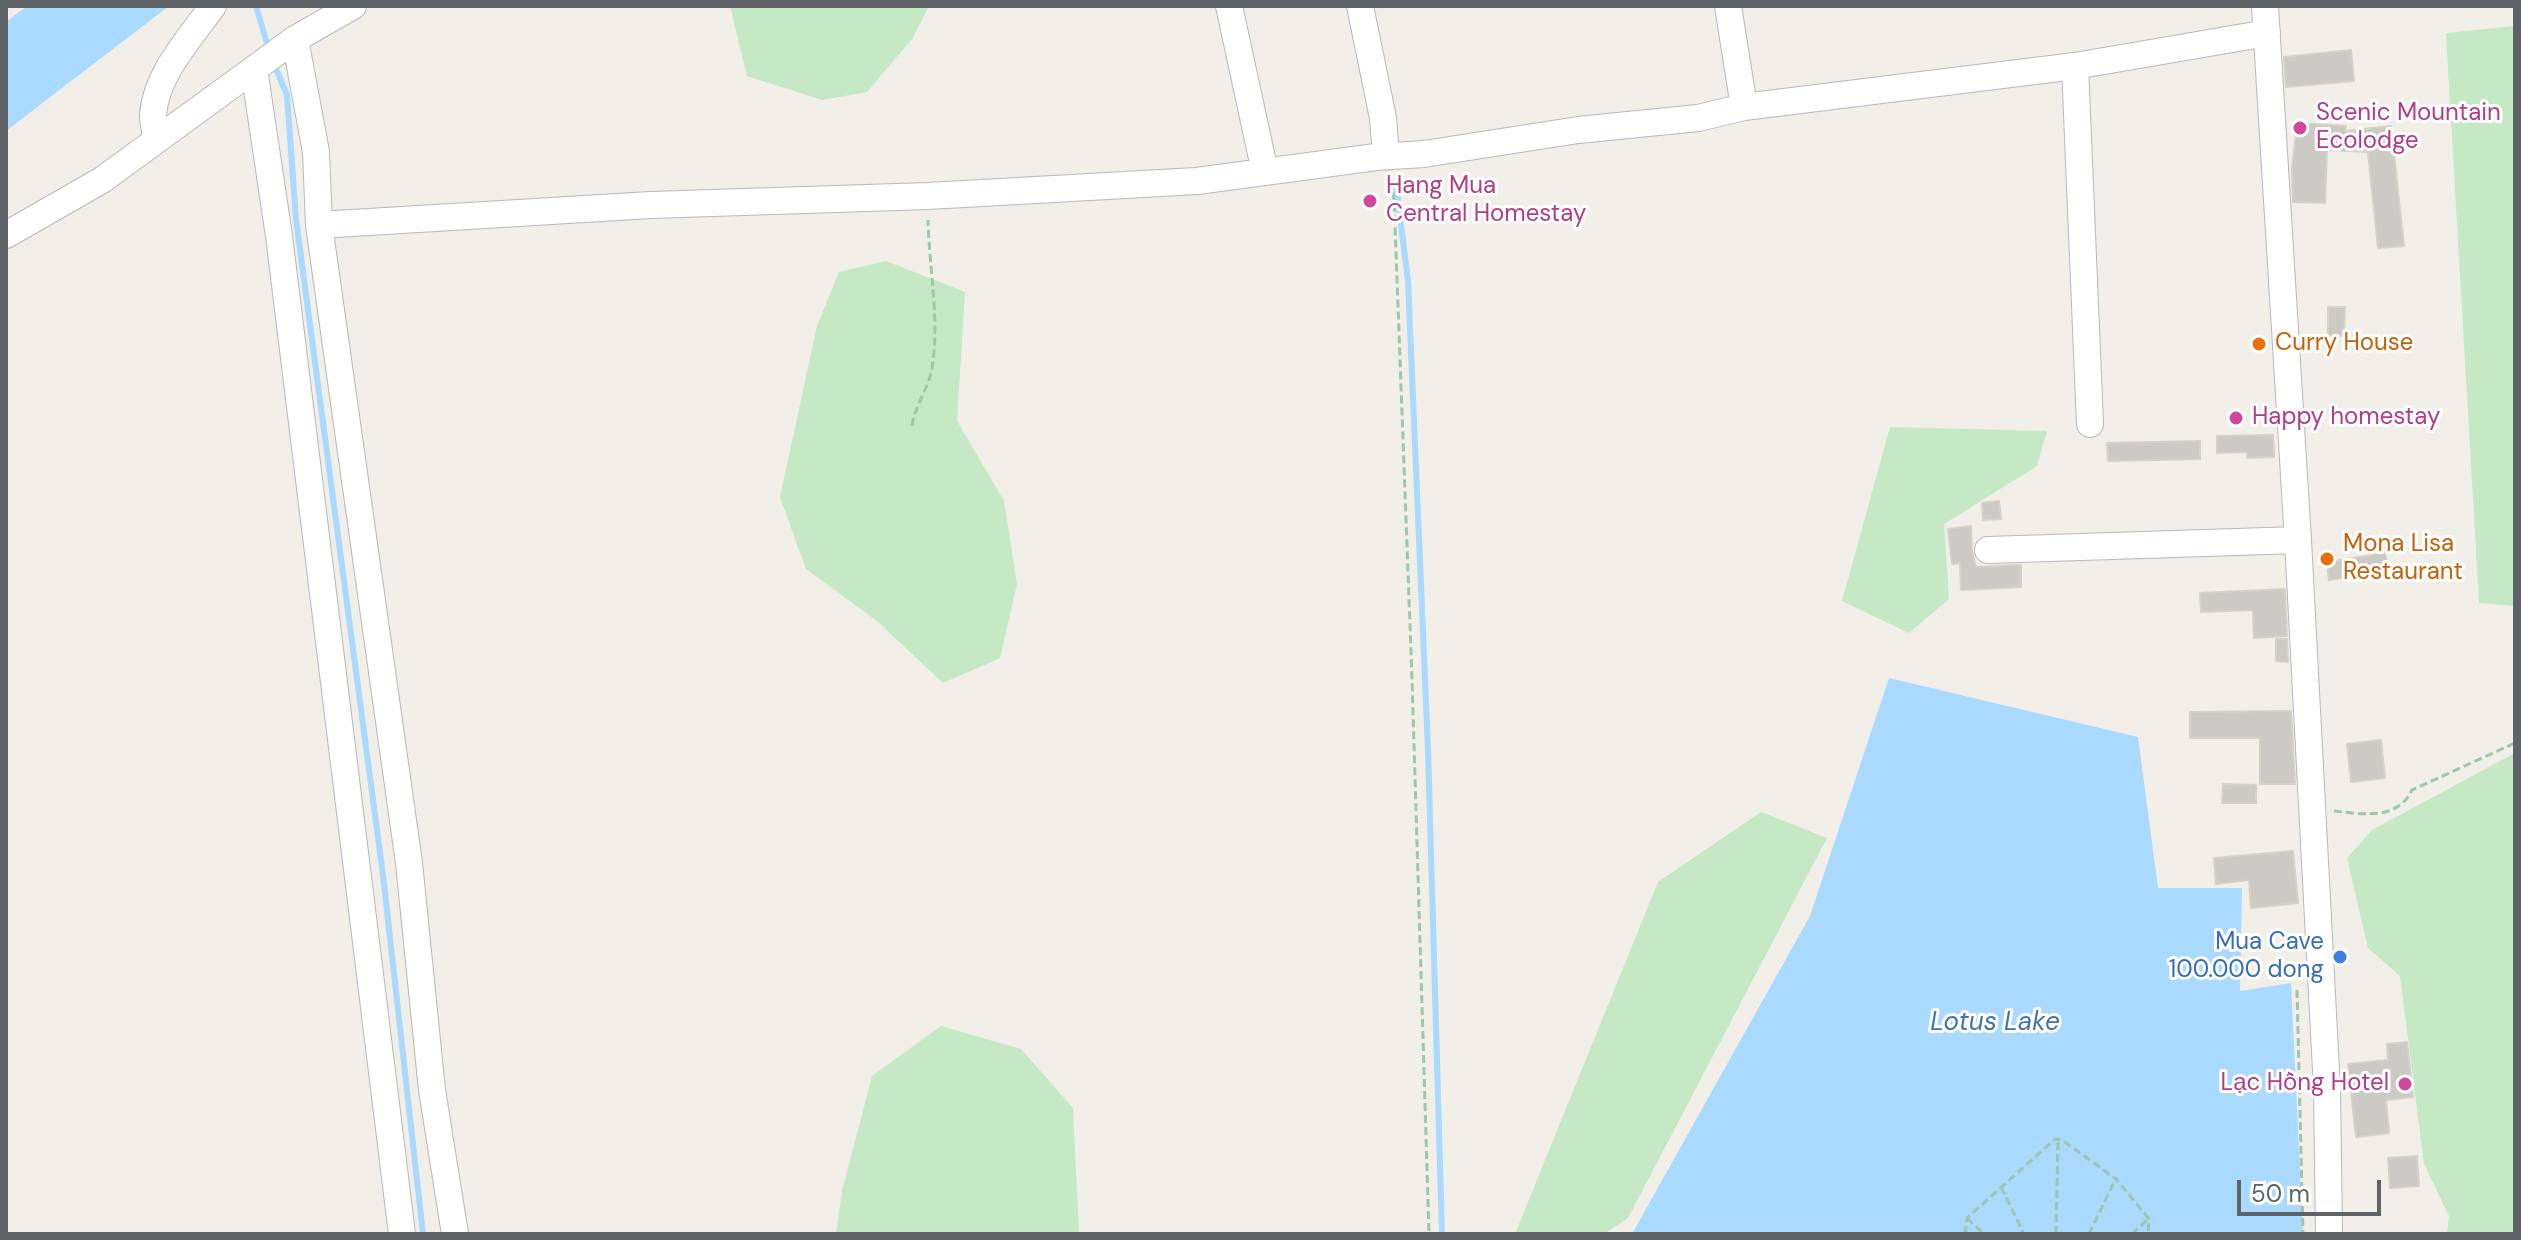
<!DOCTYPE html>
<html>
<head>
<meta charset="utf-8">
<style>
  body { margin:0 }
  #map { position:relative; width:2521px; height:1240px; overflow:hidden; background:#f1efe8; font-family:"DM Sans",sans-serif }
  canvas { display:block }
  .frame { position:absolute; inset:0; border:8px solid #5f6368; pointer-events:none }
  .scale { position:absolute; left:2237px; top:1180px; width:144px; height:36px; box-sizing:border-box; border:4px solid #5f6368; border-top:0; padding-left:10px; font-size:24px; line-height:28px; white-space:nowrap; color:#5f6368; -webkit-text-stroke:6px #fff; paint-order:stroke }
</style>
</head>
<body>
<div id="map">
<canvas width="2521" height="1240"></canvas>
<div class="frame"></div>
<div class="scale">50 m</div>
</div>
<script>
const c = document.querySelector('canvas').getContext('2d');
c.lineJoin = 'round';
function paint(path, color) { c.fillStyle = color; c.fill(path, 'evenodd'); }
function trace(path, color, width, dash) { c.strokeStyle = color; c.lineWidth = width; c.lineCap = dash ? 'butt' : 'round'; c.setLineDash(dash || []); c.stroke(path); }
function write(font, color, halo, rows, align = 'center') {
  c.font = font + ' "DM Sans",sans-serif'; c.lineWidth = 6; c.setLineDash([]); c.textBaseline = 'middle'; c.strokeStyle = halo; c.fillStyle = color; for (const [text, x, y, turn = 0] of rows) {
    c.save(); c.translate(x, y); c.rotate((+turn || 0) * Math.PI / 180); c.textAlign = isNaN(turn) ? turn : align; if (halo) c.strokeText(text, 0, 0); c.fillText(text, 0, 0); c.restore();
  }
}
paint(new Path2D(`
  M730 6H929L912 39 867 92 822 100 747 76Z
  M2515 26V606L2479 603 2446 33Z
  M886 261 965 292 957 421 1004 501 1017 584 1000 658 943 683 877 621 806 569 780 497 817 326 839 272Z
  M1890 427 2047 431 2037 466 1944 524 1949 599 1909 633 1842 601Z
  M2515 753V1234H2447L2449 1216 2424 1164 2400 976 2368 948 2347 858 2372 830Z
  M1761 812 1827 838 1628 1218 1604 1234H1515L1658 882Z
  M941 1026 1021 1049 1073 1108 1079 1234H836L842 1191 872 1076Z`), '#c5e8c5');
paint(new Path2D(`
  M27 6H169L6 131V22Z
  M1889 678 2138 737 2158 888H2242L2240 991 2291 983 2303 1234H1632L1810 916Z`), '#aadaff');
trace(new Path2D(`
  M256 6 269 50
  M274 64 287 95 296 219 383 875 423 1234
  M1396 184 1408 281 1428 749 1442 1234`), '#aadaff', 6);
const building = new Path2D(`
  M2351 50 2354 81 2286 87 2284 57Z
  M2297 123 2346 126 2345 131 2391 126 2404 246 2378 248 2368 152 2327 150 2325 203 2293 202 2292 169Z
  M2328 307H2345L2344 336H2328Z
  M2273 435 2274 457 2247 458V452L2217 453V436Z
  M2200 441V459L2108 461 2107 443Z
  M1999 501 2001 519 1983 520 1982 503Z
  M1971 526 1972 551 1976 567 2021 565V587L1961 590 1960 563 1952 564 1948 529Z
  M2385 553 2388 571 2329 580 2327 562Z
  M2285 589 2287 636 2254 638 2253 610 2201 612 2200 593Z
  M2276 639H2287L2288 662 2276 661Z
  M2291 711 2295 784H2260V738H2190V712Z
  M2381 740 2385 778 2351 782 2347 744Z
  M2223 784 2256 785V803H2222Z
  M2293 851 2298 903 2251 908 2249 880 2216 884 2214 858Z
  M2407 1042 2413 1097 2386 1100 2389 1133 2356 1137 2348 1064 2388 1060 2387 1044Z
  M2417 1156 2419 1186 2390 1188 2388 1158Z`);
paint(building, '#cccac5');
trace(building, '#d6d1c6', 2);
const minor = new Path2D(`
  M1229 6 1265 172
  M1360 6 1383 118 1386 156
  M1728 6 1744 107
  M2265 6 2298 540 2327 1089 2329 1234
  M295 39 316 152 319 225 409 863 432 1090 455 1234
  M2075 66 2090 424
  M254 69 279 236 402 1234
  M157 140C155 132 153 123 153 115 156 74 190 38 213 6
  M319 225 651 205 928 196 1197 181 1376 157 1424 154 1578 130 1698 118 1744 107 2075 66 2267 33
  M6 235 102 180 295 39 353 6
  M1988 550 2298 540`);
trace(minor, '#b5b8bc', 28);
trace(new Path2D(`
  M1390 180 1394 199 1412 679 1429 1234
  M912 426C915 405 929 388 932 368 940 318 929 269 928 220
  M2334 811C2363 814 2397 821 2412 790L2515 743
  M2297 990 2303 1234
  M2001 1187 2024 1234
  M1967 1218 1984 1234
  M1965 1234 1967 1218 2055 1139 2062 1140 2116 1179 2149 1219 2148 1234
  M2056 1234 2058 1139
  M2089 1234 2115 1180
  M2132 1234 2147 1220`), '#9cc7a9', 3, [8, 4]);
trace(minor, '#fff', 26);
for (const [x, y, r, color] of [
  [2300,128,8,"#d1479c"],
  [1370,201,8,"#d1479c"],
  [2259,344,8,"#e8710a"],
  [2236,418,8,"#d1479c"],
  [2327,559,8,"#e8710a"],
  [2340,957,8,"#3f7fe0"],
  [2405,1084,8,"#d1479c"]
]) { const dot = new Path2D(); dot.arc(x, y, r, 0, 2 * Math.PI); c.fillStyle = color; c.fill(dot); trace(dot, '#fff', 3); }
write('24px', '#b23c85', '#fff', [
  ["Scenic Mountain",2316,114],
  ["Ecolodge",2316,142],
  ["Hang Mua",1386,187],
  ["Central Homestay",1386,215],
  ["Happy homestay",2252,418],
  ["Lạc Hồng Hotel",2389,1084,"right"]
], 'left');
write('24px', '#c56008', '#fff', [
  ["Curry House",2275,344],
  ["Mona Lisa",2343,545],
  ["Restaurant",2343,573]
], 'left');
write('24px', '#366cbe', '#fff', [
  ["Mua Cave",2324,943],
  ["100.000 dong",2324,971]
], 'right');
write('italic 26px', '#4174aa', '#fff', [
  ["Lotus Lake",1995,1023]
]);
</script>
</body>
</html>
